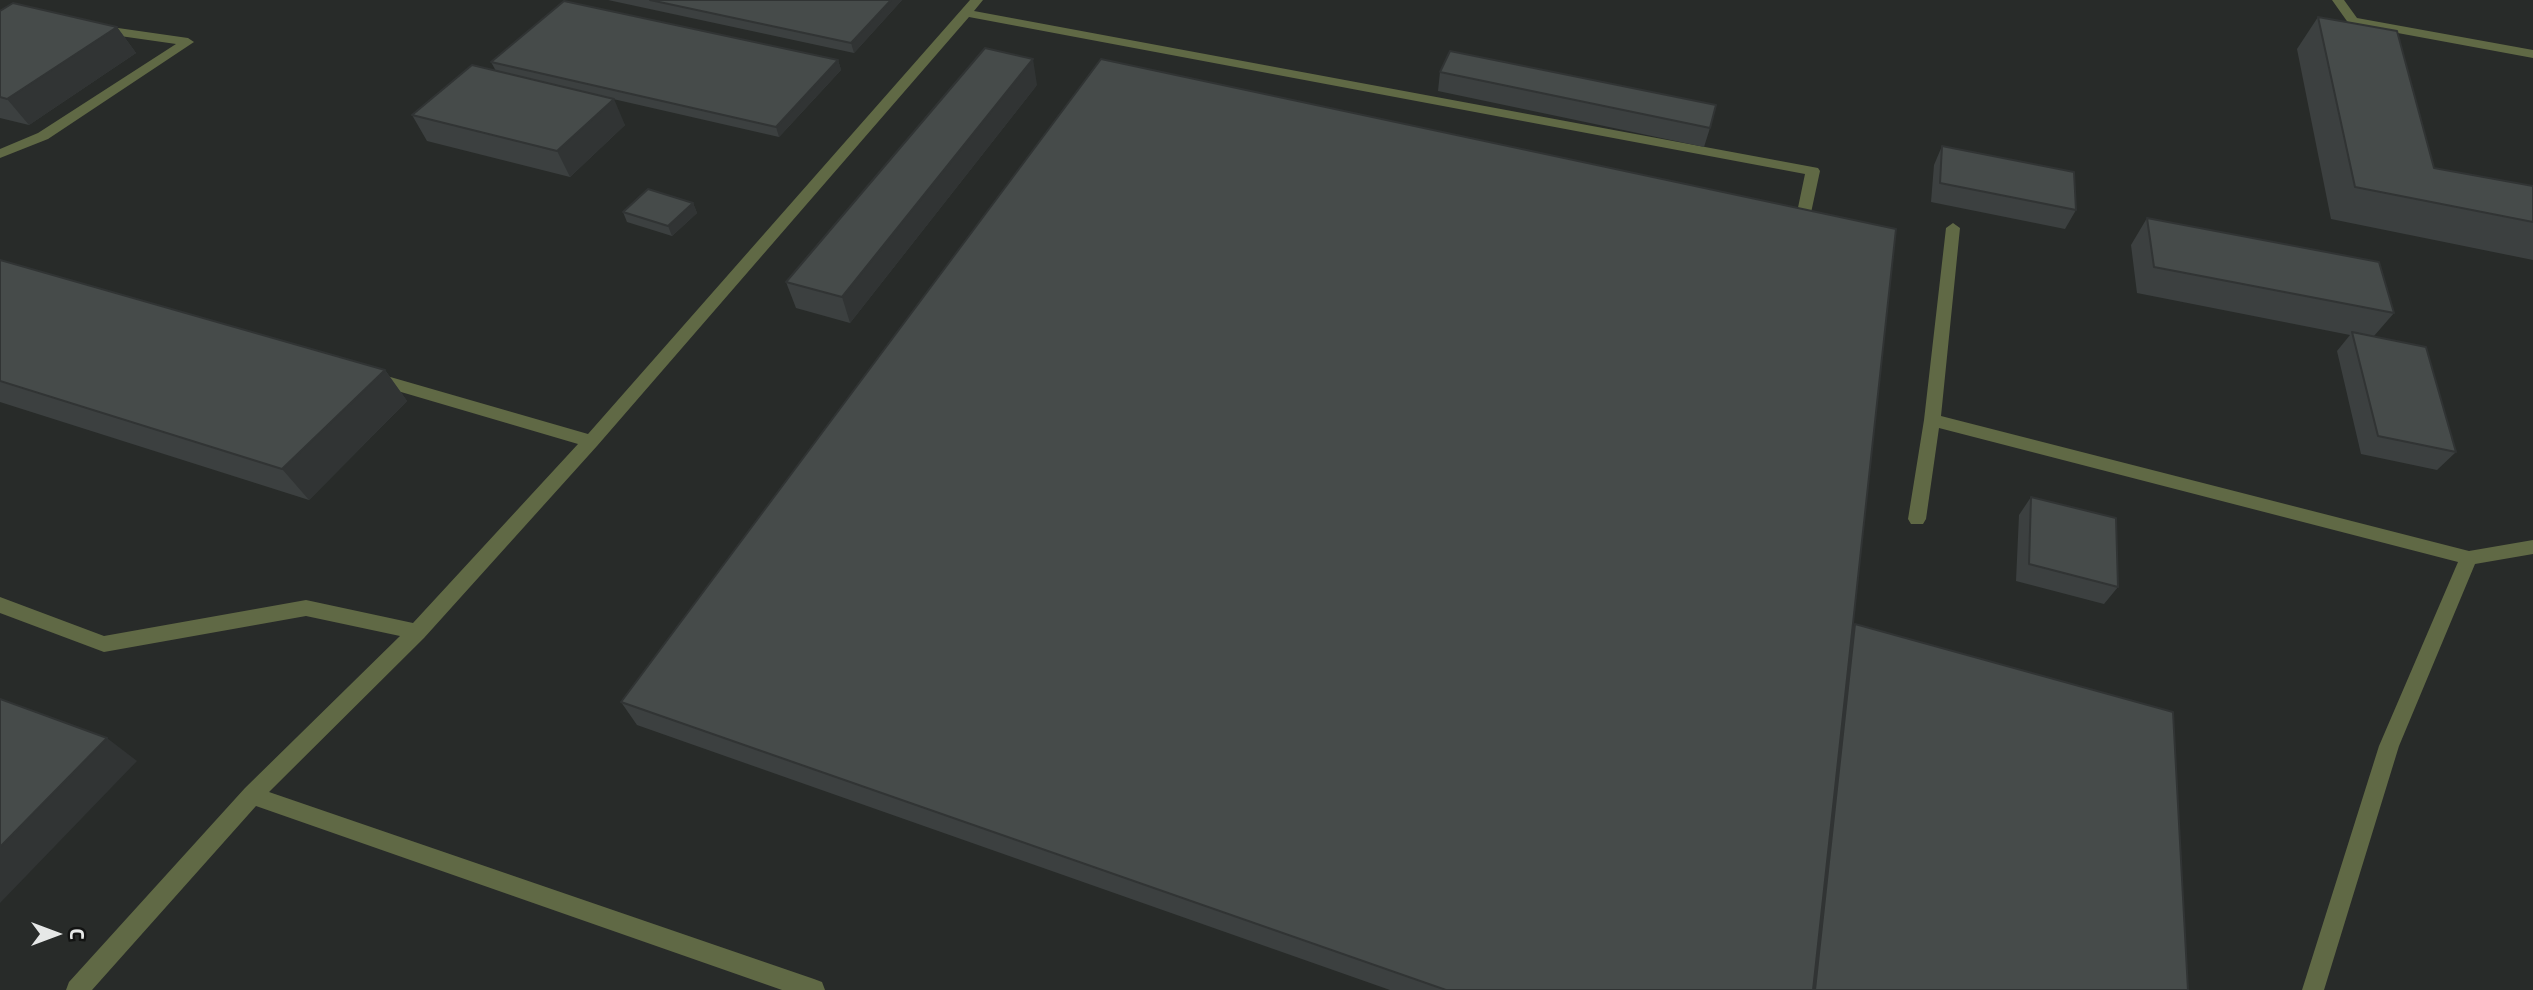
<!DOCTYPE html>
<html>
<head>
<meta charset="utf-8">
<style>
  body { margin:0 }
  #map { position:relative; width:2533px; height:990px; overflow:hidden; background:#282b29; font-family:"Exo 2",sans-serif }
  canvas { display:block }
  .north { position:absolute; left:21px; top:899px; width:70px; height:70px; -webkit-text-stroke:5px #121312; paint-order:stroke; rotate:90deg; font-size:19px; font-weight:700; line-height:28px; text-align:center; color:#e6e8e7 }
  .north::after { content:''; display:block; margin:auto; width:24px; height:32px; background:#e6e8e7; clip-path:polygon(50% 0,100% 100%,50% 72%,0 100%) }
</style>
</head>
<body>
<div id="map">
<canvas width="2533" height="990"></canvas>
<div class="north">С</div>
</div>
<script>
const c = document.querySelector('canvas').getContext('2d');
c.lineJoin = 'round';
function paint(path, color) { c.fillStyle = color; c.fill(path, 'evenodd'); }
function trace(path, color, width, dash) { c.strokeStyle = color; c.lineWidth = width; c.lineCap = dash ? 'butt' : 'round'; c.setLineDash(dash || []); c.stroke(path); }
paint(new Path2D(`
  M970 0H983L974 11 1818 168 1820 171 1809 222 1802 227 1795 222 1805 174 969 17 597 446 424 638 269 792 814 979 822 982 825 990H782L256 806 92 990H66L69 982 245 788 400 636 306 616 104 652 0 613V597L104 636 306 600 413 623 578 444 367 382 365 378 367 374 373 372 588 434Z
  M2332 0H2344L2357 18 2533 50V58L2349 24Z
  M97 25 188 38 194 42 48 139 0 158V149L38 133 176 44 92 32 91 29Z
  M1953 223 1960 228 1941 416 2469 551 2533 540V554L2475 564 2399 746 2324 990H2302L2379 746 2458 562 1939 428 1926 519 1923 524H1911L1908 519 1924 420 1946 228Z`), '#606945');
paint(new Path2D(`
  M608 0H902L854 53Z
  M0 11 117 27 136 53 29 125 0 118Z
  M2318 17 2434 168 2533 186V260L2331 219 2297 49Z
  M838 60 841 70 779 137 600 96 625 125 570 177 427 141 412 115 496 71 491 62Z
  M1440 72 1710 128 1704 147 1438 91Z
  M1037 85 850 323 796 308 786 282Z
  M1942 146 2076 210 2065 229 1931 202 1934 165Z
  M693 203 697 213 672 236 627 222 623 212Z
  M2147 218 2394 313 2374 336 2456 452 2437 470 2361 454 2337 351 2350 335 2137 293 2131 245Z
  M0 260 385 370 407 401 309 500 0 402Z
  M2031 497 2118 587 2104 604 2016 581 2019 515Z
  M1855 624 2188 990H1390L637 725 621 702 1852 629Z`), '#3c4040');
paint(new Path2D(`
  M891 0H902L854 53 851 43Z
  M117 27 136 53 29 125 7 99Z
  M1033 59 1037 85 850 323 842 297Z
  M838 60 841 70 779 137 776 127Z
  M614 99 625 125 570 177 557 151Z
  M693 203 697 213 672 236 668 226Z
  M385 370 407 401 309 500 282 469Z
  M107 738 137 761 0 903V847Z`), '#313434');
const building = new Path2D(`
  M650 0H891L851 43Z
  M564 1 838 60 776 127 491 62Z
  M13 3 117 27 7 99 0 97V11Z
  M2318 17 2397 31 2434 168 2533 186V222L2355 187Z
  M985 48 1033 59 842 297 786 282Z
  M1450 51 1716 105 1710 128 1440 72Z
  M1101 59 1896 229 1813 990H1446L621 702Z
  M472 65 614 99 557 151 412 115Z
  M1942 146 2074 172 2076 210 1940 183Z
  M648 189 693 203 668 226 623 212Z
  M2147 218 2379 262 2394 313 2154 267Z
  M0 260 385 370 282 469 0 381Z
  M2352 332 2426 347 2456 452 2378 436Z
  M2031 497 2116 518 2118 587 2029 564Z
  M1855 624 2173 712 2188 990H1815Z
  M0 699 107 738 0 847Z`);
paint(building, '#464b4a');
trace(building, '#313434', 2);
</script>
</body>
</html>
